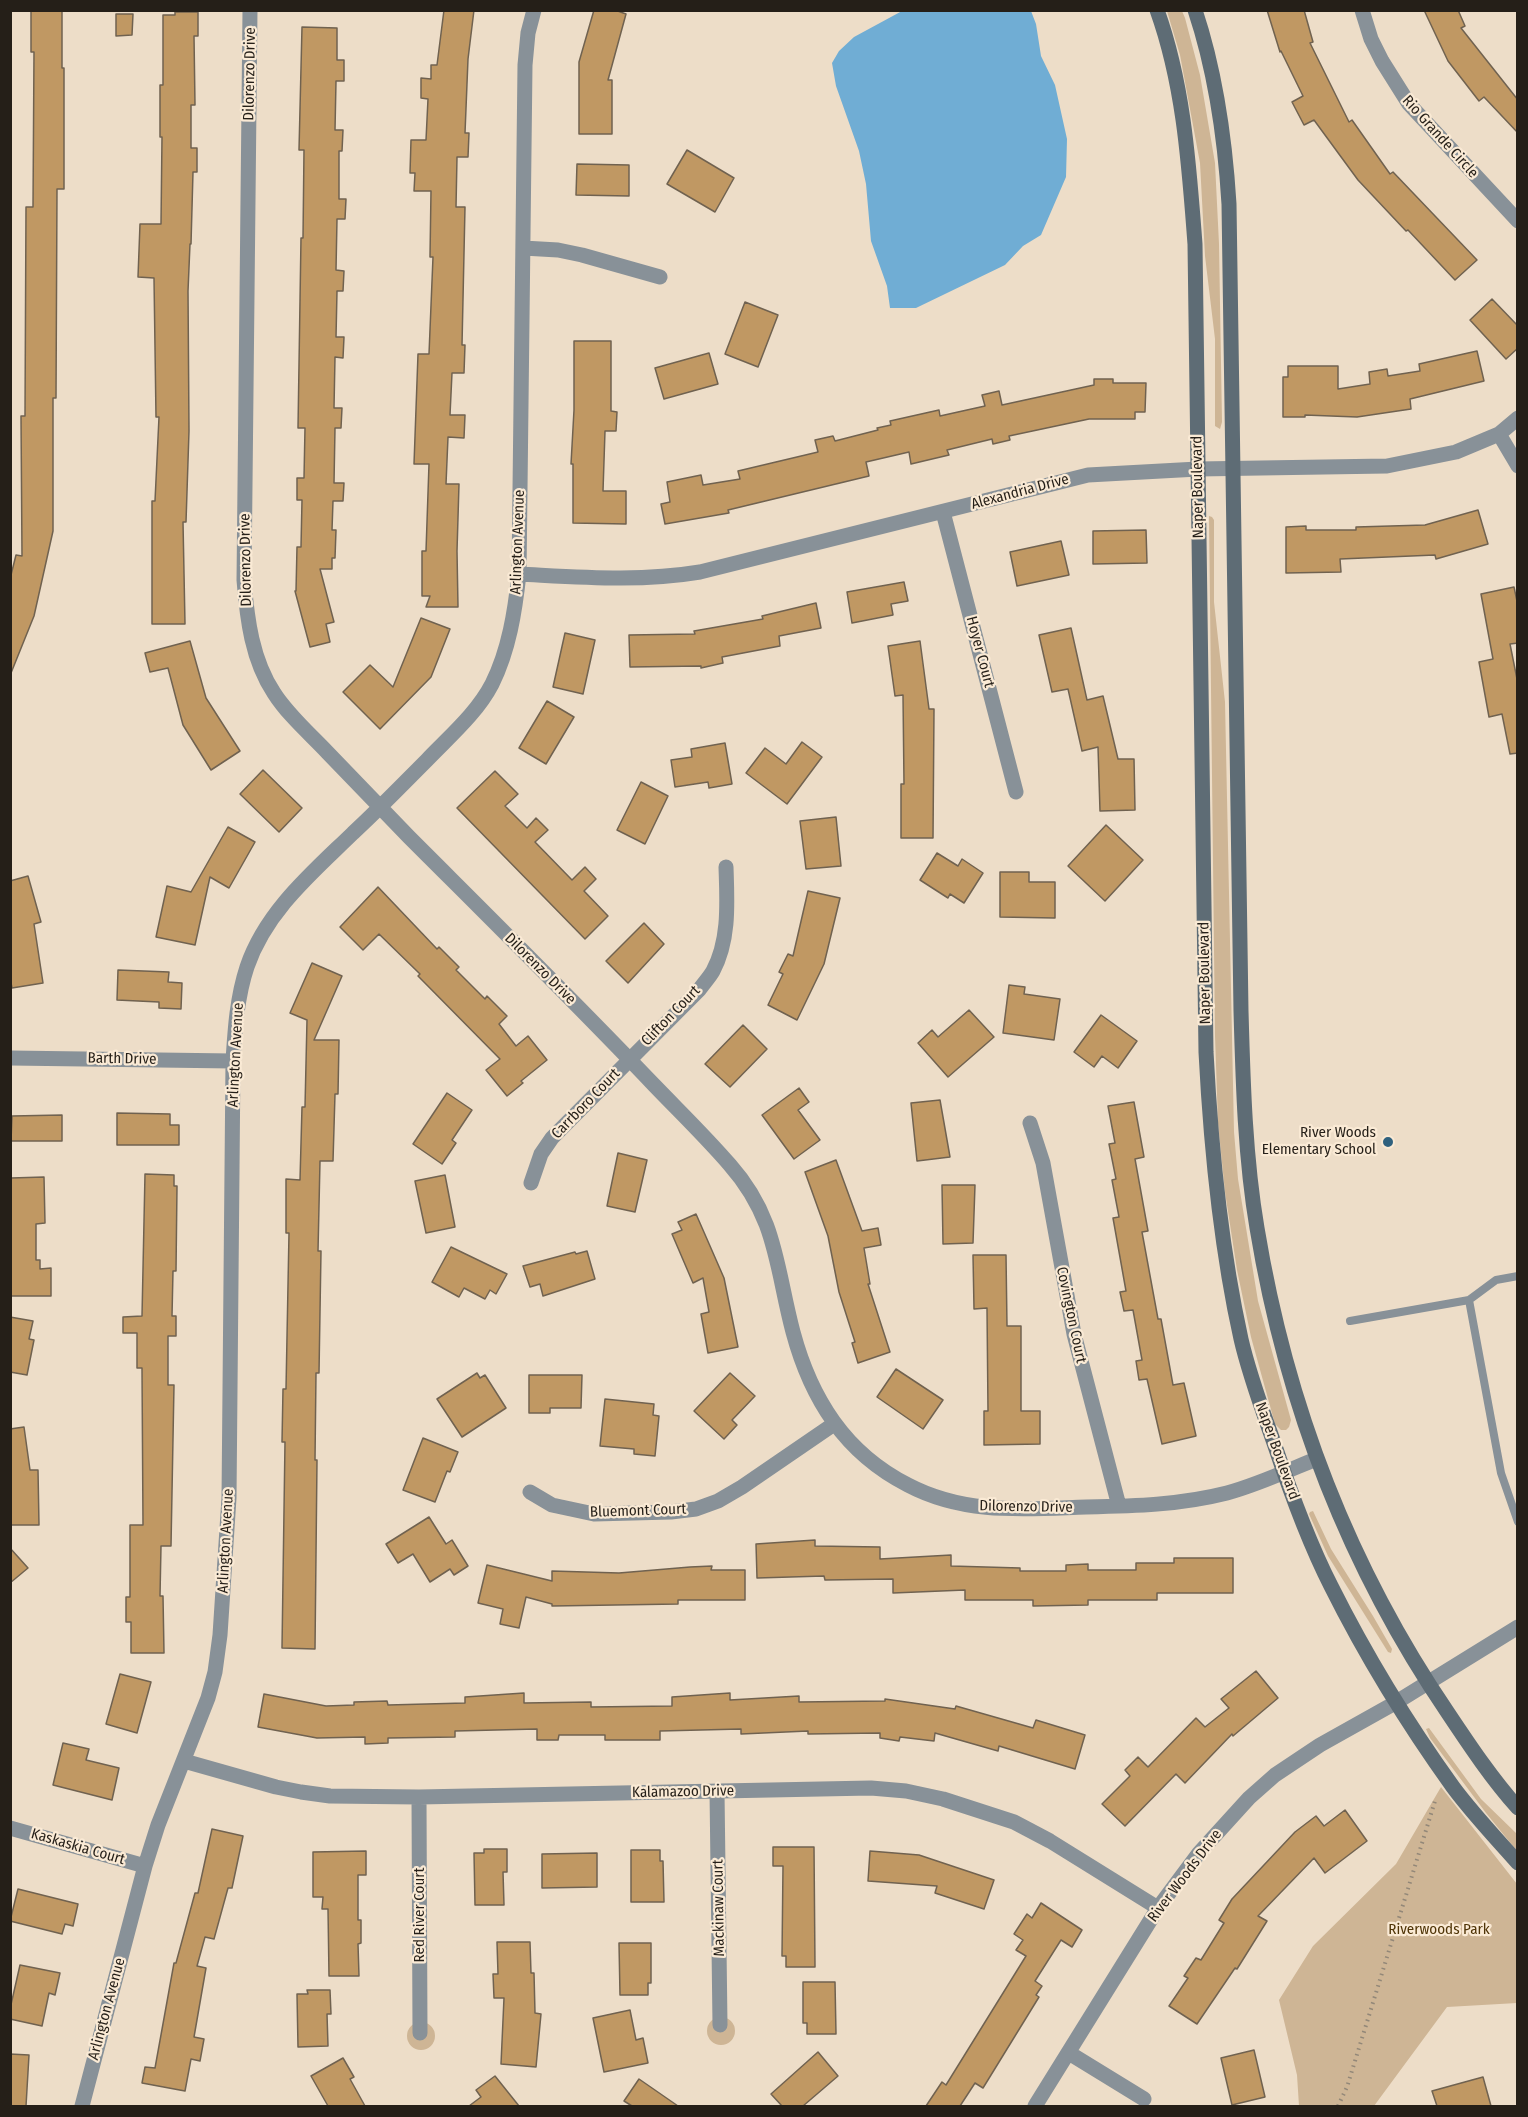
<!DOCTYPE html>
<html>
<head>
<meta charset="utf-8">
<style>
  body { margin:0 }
  #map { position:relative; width:1528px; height:2117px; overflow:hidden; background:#edddc8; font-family:"Fira Sans Condensed",sans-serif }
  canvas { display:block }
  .frame { position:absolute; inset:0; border:12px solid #251f18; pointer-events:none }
</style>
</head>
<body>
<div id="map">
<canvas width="1528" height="2117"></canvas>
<div class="frame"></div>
</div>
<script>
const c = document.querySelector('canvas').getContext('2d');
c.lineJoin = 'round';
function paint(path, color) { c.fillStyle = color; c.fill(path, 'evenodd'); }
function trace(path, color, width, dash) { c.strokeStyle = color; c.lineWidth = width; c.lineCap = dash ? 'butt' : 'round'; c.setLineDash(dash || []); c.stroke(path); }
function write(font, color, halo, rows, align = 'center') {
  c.font = font + ' "Fira Sans Condensed",sans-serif'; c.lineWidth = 4.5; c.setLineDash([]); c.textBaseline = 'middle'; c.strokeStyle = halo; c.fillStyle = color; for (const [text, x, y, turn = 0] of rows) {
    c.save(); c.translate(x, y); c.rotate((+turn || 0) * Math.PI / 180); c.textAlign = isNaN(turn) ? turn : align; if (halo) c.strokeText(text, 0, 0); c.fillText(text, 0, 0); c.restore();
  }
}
paint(new Path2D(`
  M1167 11H1182L1185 18 1200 75 1215 163 1219 244 1222 422 1220 429 1215 426V339L1205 256 1200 163 1180 55Z
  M1209 516 1212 517 1214 520V602L1225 702 1234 1132 1238 1179 1258 1301 1291 1420 1289 1427 1286 1430H1281L1275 1424 1251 1337 1237 1270 1225 1192 1218 1123 1215 1036Z
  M1313 1511 1331 1549 1373 1616 1392 1649 1391 1653 1388 1652 1328 1556 1309 1514 1310 1512Z
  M1429 1728 1481 1799 1517 1834V1851L1486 1813 1430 1738 1426 1729Z
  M1441 1787 1517 1884V2003L1447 2007 1374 2106H1299L1297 2075 1279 2000 1313 1946 1396 1864Z
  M707 2031a14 14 0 1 1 28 0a14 14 0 1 1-28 0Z
  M407 2036a14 14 0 1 1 28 0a14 14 0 1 1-28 0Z`), '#ceb595');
paint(new Path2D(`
  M902 11H1031L1036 24 1041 56 1055 85 1067 139 1066 177 1041 235 1023 246 1005 265 916 308H890L887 286 871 241 866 184 859 151 836 86 832 63 839 51 854 37Z`), '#70add4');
const building = new Path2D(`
  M31 10H62V68H64V189H57L56 398H53V531L34 616 11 673 10 579 16 555 22 556 21 416H25L26 207H33L34 52H31Z
  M444 10H474L468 59 465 133H469L468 157H457L456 207H465L462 345H465L464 373H452L450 415H465L464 438 448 437 446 484H459L457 551 458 607H426L430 596H422V551H426L429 464H414L418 354H429L433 257H430L431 191H414L415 173H410L411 140H426L428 99 421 98V78L431 79V65H437Z
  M594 10H615L626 14 608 80H612V134H579V62Z
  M1267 10H1304L1313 42 1310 43 1349 122 1352 120 1390 174 1393 172 1477 260 1455 280 1408 230 1406 231 1358 180 1314 120 1304 125 1292 102 1303 96 1281 51 1280 52Z
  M1424 10H1458L1465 26 1461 28 1518 100V133L1484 97 1479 101 1448 61Z
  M175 12H198V36H194L195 105H191V148H197V172H193L191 244H190L188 291 189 431 186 522H183L185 624H152V501H155L159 417H156L154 278 138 277 140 224H161L162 137H160V85H163V15H175Z
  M116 14H133L132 35 116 36Z
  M302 27 337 28V60H344V81H336L335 130H343L342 151H339V199H346L345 219H337L336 270 344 271 343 291H337L336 337H344L343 358 335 357 334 408H342L341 428H335L334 483H344L343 501H333L332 530H336L335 558H332V569H320L334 622 326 624 330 642 310 647 295 591H296L297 547H301L302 500H297V478H304L305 428H298L301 238H303L304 150H299Z
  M687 150 734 178 715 212 667 184Z
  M577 164 629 165V196L576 195Z
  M1492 299 1518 326V348L1506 359 1470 320Z
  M745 302 778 315 758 367 725 354Z
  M574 341H611V411L617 412 616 431H605L603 491H626V524L573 523V464H571L574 410Z
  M1477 351 1484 381 1410 399 1411 409 1357 417 1305 415V417H1283V377H1288V366H1338V389L1370 384 1369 372 1387 369 1388 376 1420 371 1419 364Z
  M709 353 718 384 664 399 655 368Z
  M1094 379H1113V383H1146L1145 412H1135V419H1089L1009 436 1010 440 993 444 992 439 947 450 949 455 911 464 909 452 866 462 869 476 728 510 729 513 665 524 661 504 670 502 667 482 701 475 703 485 740 479 738 471 818 452 815 440 833 436 835 441 878 430 877 428 891 425 890 421 939 410 940 416 985 406 982 395 999 391 1002 405 1094 385Z
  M1478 510 1488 544 1436 559 1435 555 1340 559 1341 572 1286 573V527L1306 526V530H1356V527L1425 525Z
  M1146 530 1147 563 1093 564V531Z
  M1061 541 1069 575 1017 586 1010 552Z
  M904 582 908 601 891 604 893 615 852 623 847 592Z
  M1514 587 1518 606V643L1510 644 1518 684V753L1510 754 1502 714 1489 717 1479 662 1493 659 1481 594Z
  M816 603 821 628 779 636 780 646 722 657 723 663 701 668V666L630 667 629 635 695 634 694 631 763 619 762 616Z
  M421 618 450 629 431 677 380 729 343 692 370 665 393 687Z
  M1071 628 1087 700 1103 696 1118 759H1134L1135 810 1100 811 1098 747 1082 751 1068 689 1052 692 1039 635Z
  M565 633 595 640 583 694 553 687Z
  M190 641 206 698 240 751 211 770 183 725 168 668 150 672 145 653Z
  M920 641 929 709H934L933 838H901V784H904L903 695 895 696 888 646Z
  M547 701 574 717 546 764 519 748Z
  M802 742 822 757 787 804 746 773 765 748 786 764Z
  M725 743 732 784 709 788 708 782 675 787 671 760 692 757 691 749Z
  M263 770 302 808 279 832 240 794Z
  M495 771 518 794 505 806 527 828 536 818 548 830 535 842 572 880 585 867 596 879 584 891 608 916 585 939 457 808Z
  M641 782 668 796 645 844 617 830Z
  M836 817 841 866 806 869 800 821Z
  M1106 825 1143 860 1105 901 1068 866Z
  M228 827 255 842 229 888 210 877 195 945 156 937 167 886 191 892Z
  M937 853 958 866 962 859 983 873 964 903 950 894 948 898 920 880Z
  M1000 872H1029V882H1055V918L1000 917Z
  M28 876 41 922 34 924 43 983 12 988 10 978V881Z
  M378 887 437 949 439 947 459 967 456 970 485 999 487 996 507 1016 499 1024 516 1046 528 1036 547 1060 521 1081 523 1083 507 1096 486 1070 500 1059 418 976 420 974 379 934 363 950 340 927Z
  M808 891 840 898 824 964 797 1020 768 1005 783 974 779 972 788 954 793 956Z
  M644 923 664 944 628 983 606 961Z
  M312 963 342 976 314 1040H339L338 1094H335L333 1161H320L318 1251H321L319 1373H316L315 1460H317L315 1649 282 1648 285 1442H282L283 1389H286L289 1233H286V1179L300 1180 302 1107H305L307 1020 290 1013Z
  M118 970 169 972 168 982 182 983 181 1009 159 1008V1002L117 1000Z
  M1009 985 1025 987 1024 994 1060 999 1054 1040 1003 1033Z
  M969 1010 994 1037 948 1077 918 1043 932 1030 938 1037Z
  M1101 1015 1137 1041 1118 1068 1102 1056 1094 1067 1074 1052Z
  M743 1025 767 1049 730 1087 705 1064Z
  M799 1088 809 1102 798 1110 820 1140 794 1159 762 1115Z
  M447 1093 472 1110 452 1140 456 1143 442 1164 413 1144Z
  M940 1100 950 1157 917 1161 911 1103Z
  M1134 1102 1144 1157 1135 1159 1148 1231 1142 1232 1158 1319H1161L1173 1385 1184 1383 1196 1436 1162 1444 1147 1379 1139 1380 1136 1361 1142 1360 1133 1310 1124 1311 1120 1292 1126 1291 1113 1218 1119 1217 1112 1180 1116 1179 1109 1144 1115 1143 1108 1106Z
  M117 1113 170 1114V1125H179V1145H117Z
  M62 1115V1141H11L12 1116Z
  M618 1153 647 1160 635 1212 607 1206Z
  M836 1160 862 1231 878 1228 881 1245 864 1248 870 1284H868L890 1352 858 1363 852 1343 855 1342 839 1292 828 1236 805 1172Z
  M145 1174 174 1175V1186H177L176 1271H173L172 1316H176V1336H168V1385H174L171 1546H161L160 1596H163L164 1653H131V1622H126V1597H130V1525H143L142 1368H137V1333H123V1317L142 1316Z
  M445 1175 455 1227 426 1233 415 1181Z
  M44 1177 45 1223 36 1224V1260H40V1269L51 1268V1296H10L11 1178Z
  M942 1185H975L973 1243 943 1244Z
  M696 1214 724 1278 738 1347 708 1353 701 1314 709 1312 703 1278 693 1283 672 1234 682 1230 678 1222Z
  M451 1247 507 1274 496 1294 490 1290 485 1299 464 1288 459 1297 432 1282Z
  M587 1251 595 1279 543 1296 540 1284 530 1287 523 1266 575 1252 576 1254Z
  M973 1255H1006L1007 1326H1021V1411H1040V1444L984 1445V1411H988L987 1308 974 1309Z
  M10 1317 33 1321 29 1339 34 1340 27 1375 10 1372Z
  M896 1369 943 1400 923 1429 877 1397Z
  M477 1373 480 1378 485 1375 506 1408 462 1437 437 1399Z
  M730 1373 755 1396 732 1420 737 1425 724 1439 694 1411Z
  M529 1375H582L581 1408H550V1413H529Z
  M605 1399 654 1404 653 1415 659 1416 655 1456 634 1454V1449L600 1446Z
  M24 1427 30 1470H38L39 1525H10V1429Z
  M423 1438 458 1452 450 1472 447 1471 435 1502 403 1490Z
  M429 1517 446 1544 452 1540 468 1566 454 1575 450 1569 430 1582 413 1554 398 1563 386 1544Z
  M815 1540V1546L880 1547V1559L951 1555V1566L1020 1568V1571H1066V1565L1088 1564V1570H1136V1563H1174V1558H1233V1593H1157V1600H1088V1605L1033 1606V1600H965V1590L893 1593V1579L825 1580 824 1576 757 1578 756 1544Z
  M10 1548 28 1568 10 1583Z
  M487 1565 552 1581V1571L619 1573 690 1567 712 1566 711 1570H745V1600H678V1604L552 1606V1604L526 1597 519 1628 500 1624 503 1609 478 1603Z
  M1256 1671 1278 1698 1233 1736 1232 1734 1185 1783 1176 1774 1125 1826 1102 1804 1130 1776 1125 1770 1138 1757 1148 1767 1196 1718 1205 1727 1229 1708 1221 1699Z
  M120 1674 151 1682 137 1733 106 1724Z
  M524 1693V1703L591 1702V1707L672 1706V1697L730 1693V1700L799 1696V1702L885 1701V1699L955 1709 956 1706 1033 1728 1036 1720 1085 1735 1075 1769 999 1746 998 1751 935 1733 934 1741 900 1737 899 1741 880 1738V1733L808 1734V1731L741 1734V1729L660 1731V1740H605V1735H559L558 1740H537V1729L455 1731V1737L388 1738V1743L365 1744V1737L317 1738 258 1727 264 1694 326 1706 354 1705V1702L387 1701 388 1705 465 1703V1697Z
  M63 1743 89 1749 86 1760 119 1768 112 1800 53 1785Z
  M1345 1810 1367 1841 1325 1873 1314 1858 1258 1916 1267 1921 1237 1969 1235 1968 1197 2024 1169 2006 1188 1978 1184 1976 1196 1958 1201 1960 1224 1923 1219 1920 1232 1899 1295 1832 1316 1816 1324 1826Z
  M212 1829 243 1836 232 1888H228L214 1939 205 1937 197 1966 206 1968 194 2037 204 2039 200 2061 191 2059 185 2091 142 2083 145 2067 155 2068 174 1963H176L195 1893H198Z
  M773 1847H814L815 1967H786V1956H782L783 1866H773Z
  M484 1849H507V1872H503L504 1905H475L474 1853H484Z
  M631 1850H660V1861H663L664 1902H631Z
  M366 1851V1875H358V1920H361V1943L358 1944 359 1976H329L328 1909H322L323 1897H313V1852Z
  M870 1851 919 1855 994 1880 984 1909 935 1893 937 1886 868 1881Z
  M597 1853V1887L542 1888V1854Z
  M18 1889 78 1904 73 1926 65 1924 62 1934 10 1921Z
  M1041 1903 1082 1930 1072 1947 1061 1940 1035 1981 1042 1986 1036 1995 1039 1997 983 2088 975 2083 960 2106H926L942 2082 946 2085 1026 1956 1016 1950 1023 1940 1014 1934 1027 1914 1032 1918Z
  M497 1942H530L531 1973H534L535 2013 541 2014 536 2067 501 2064 504 1998H494L493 1974H498Z
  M619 1943H651V1983H648V1995H620Z
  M20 1965 60 1973 55 1995 49 1993 42 2026 10 2019V2009Z
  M803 1982H835L836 2034H807V2023H803Z
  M307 1990H330L331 2014H327L328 2046 298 2047 297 1994H308Z
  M630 2010 636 2040 643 2038 648 2063 604 2072 593 2018Z
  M1254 2050 1265 2097 1232 2105 1221 2058Z
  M818 2052 838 2076 803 2106H782L771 2094Z
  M10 2054 29 2055 26 2106H10Z
  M343 2058 354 2077 350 2079 365 2106H328L311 2076Z
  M495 2076 519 2106H469L481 2097 476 2090Z
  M1483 2077 1491 2106H1437L1432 2091Z
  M639 2079 678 2106H632L624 2101Z`);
paint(building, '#c09863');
trace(building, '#706250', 1.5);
trace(new Path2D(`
  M1338 2106 1347 2087 1435 1801`), '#928778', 4, [1.5, 4.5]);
trace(new Path2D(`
  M1469 1300 1496 1280 1518 1276
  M1350 1321 1469 1300 1501 1473 1518 1522`), '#889198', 8);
trace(new Path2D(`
  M250 10 244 580C247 619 252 660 274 693 288 715 309 733 327 752 354 780 382 809 409 837 491 919 574 1001 654 1085 679 1111 706 1137 730 1165 777 1218 776 1268 793 1332 811 1399 845 1453 908 1485 965 1515 1024 1509 1086 1507 1134 1506 1180 1505 1227 1493 1257 1485 1287 1471 1316 1459
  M1362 10 1371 39 1382 61 1409 104 1518 221
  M523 248 558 250 582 255 660 277
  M1499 434 1518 466
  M943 512 1016 792
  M519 574C580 577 640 582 700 572L1088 475 1198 469 1387 466 1456 452 1499 434 1518 418
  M10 1058 233 1061
  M1030 1123 1043 1163 1074 1334 1119 1506
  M531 1183 541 1154 552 1138 699 990C703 984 709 978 713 971 730 939 727 901 726 867
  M530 1492 552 1505 594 1514 671 1512 696 1509 718 1501 742 1487 834 1424
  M184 1761 276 1787 301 1792 330 1796 419 1797 871 1788 906 1791 943 1799 1014 1822 1050 1841 1158 1908
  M717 1791 720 2025
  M419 1797 420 2033
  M10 1828 145 1866
  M1069 2053 1144 2099
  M82 2106 145 1866 158 1825 208 1698 215 1672 220 1635 229 1498 233 1061C235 1029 237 997 247 967 266 911 313 872 353 833 379 809 403 784 427 760 450 736 477 713 492 684 509 650 515 611 519 574L525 65 528 33 534 10
  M1035 2106 1158 1908 1199 1853 1249 1798 1275 1775 1320 1745 1395 1703 1518 1627`), '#889198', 15);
trace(new Path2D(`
  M1157 10C1184 85 1189 166 1195 244L1206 1052C1211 1149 1220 1244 1241 1339 1249 1374 1262 1409 1274 1443 1290 1491 1308 1541 1331 1586 1366 1656 1407 1723 1453 1787 1473 1814 1496 1838 1518 1863
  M1195 10C1216 73 1225 138 1229 204L1241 1011C1243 1083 1245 1157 1257 1228 1286 1404 1348 1566 1448 1713 1470 1746 1492 1779 1518 1808`), '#5e6c75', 15);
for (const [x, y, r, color] of [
  [1388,1142,6,"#2f617e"]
]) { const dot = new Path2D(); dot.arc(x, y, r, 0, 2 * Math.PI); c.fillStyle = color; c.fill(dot); trace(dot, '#faead5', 2); }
write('15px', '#251f18', '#faead5', [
  ["Dilorenzo Drive",250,74,-89],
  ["Rio Grande Circle",1440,137,48],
  ["Naper Boulevard",1198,487,-91],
  ["Alexandria Drive",1020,492,-15],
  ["Arlington Avenue",518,542,-88],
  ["Dilorenzo Drive",246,560,-91],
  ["Hoyer Court",980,652,75],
  ["Dilorenzo Drive",540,969,45],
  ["Naper Boulevard",1205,973,-91],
  ["Clifton Court",671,1016,-46],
  ["Arlington Avenue",236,1055,-87],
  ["Barth Drive",122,1059,1],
  ["Carrboro Court",586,1104,-46],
  ["Covington Court",1071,1315,78],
  ["Naper Boulevard",1277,1451,70],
  ["Dilorenzo Drive",1026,1507,1],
  ["Bluemont Court",638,1511,-2],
  ["Arlington Avenue",226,1541,-87],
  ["Kalamazoo Drive",683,1792,-1],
  ["Kaskaskia Court",78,1847,16],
  ["River Woods Drive",1185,1876,-53],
  ["Mackinaw Court",719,1908,-91],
  ["Red River Court",420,1915,-90],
  ["Arlington Avenue",107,2009,-75]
]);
write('15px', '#251f18', '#faead5', [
  ["River Woods",1376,1133],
  ["Elementary School",1376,1150]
], 'right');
write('15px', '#4f3407', '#faead5', [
  ["Riverwoods Park",1439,1930]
]);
</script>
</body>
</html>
